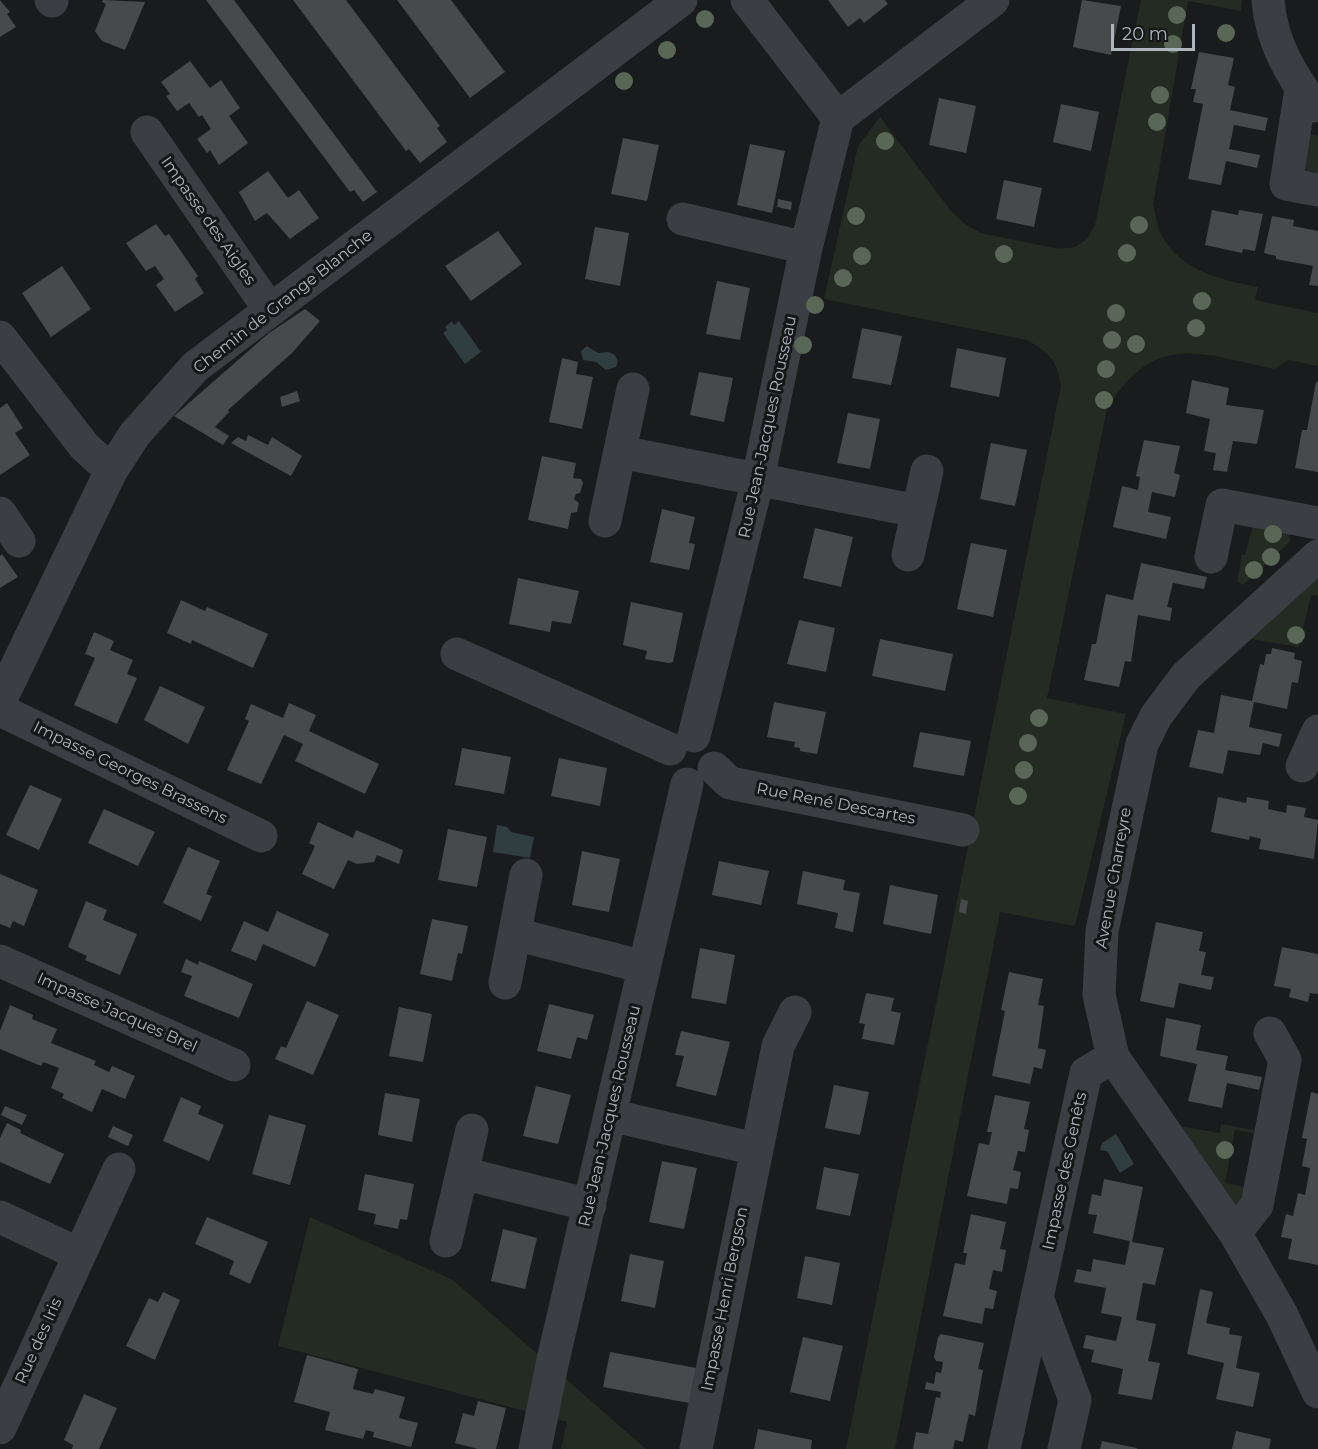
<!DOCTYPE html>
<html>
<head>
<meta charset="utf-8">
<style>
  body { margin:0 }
  #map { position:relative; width:1318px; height:1449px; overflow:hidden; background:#1a1b1d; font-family:Montserrat,sans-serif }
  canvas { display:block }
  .scale { position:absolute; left:1111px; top:24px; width:84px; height:27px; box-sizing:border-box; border:3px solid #adb5bc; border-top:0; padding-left:8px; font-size:18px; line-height:21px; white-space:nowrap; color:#adb5bc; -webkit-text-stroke:4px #151618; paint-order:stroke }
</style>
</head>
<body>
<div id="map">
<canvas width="1318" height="1449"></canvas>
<div class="scale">20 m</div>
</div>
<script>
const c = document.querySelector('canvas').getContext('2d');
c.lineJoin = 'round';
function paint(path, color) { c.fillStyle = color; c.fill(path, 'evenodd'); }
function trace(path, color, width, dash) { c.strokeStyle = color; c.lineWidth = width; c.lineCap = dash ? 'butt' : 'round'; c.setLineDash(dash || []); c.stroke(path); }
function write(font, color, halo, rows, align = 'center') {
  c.font = font + ' Montserrat,sans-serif'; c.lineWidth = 6; c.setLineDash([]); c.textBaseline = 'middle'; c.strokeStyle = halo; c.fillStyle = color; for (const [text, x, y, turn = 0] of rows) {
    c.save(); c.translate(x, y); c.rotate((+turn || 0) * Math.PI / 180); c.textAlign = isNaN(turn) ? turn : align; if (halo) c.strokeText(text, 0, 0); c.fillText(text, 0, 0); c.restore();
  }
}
paint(new Path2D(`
  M1141 0H1242L1241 11 1188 1 1153 205C1156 215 1157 227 1162 236 1181 271 1222 280 1258 287L1255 300 1318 313V366L1288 360 1274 369C1199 353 1154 331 1107 409L1047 698 1126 714 1075 926 1000 912 895 1449H846L1061 386C1056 358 1050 354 1027 340L824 299 858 146 880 117 951 211 966 225 981 233 1059 249 1075 247 1087 239 1095 225Z
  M1313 134 1318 136V182L1298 168 1308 135Z
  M1253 526 1289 531 1290 542 1243 585 1237 582 1242 555H1245Z
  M1318 576V596L1311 595 1299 647 1251 639Z
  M1221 1124 1260 1131 1259 1134 1235 1130 1225 1183 1244 1187 1248 1191 1240 1204 1235 1205 1179 1126 1220 1133Z
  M310 1217 453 1280 646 1449H561L567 1422 278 1346Z`), '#232b22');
paint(new Path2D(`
  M452 321 454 325 459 321 481 352 465 364 443 333 447 330 445 327Z
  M587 346 598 353 609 352 615 355 618 361 616 367 606 370 596 362 583 360 581 351Z
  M497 825 507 827 511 832 534 837 530 858 493 852Z
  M1116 1134 1134 1164 1120 1173 1107 1151 1100 1150 1102 1143Z`), '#303d41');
paint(new Path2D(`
  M0 0 10 12 7 14 16 27 0 37Z
  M103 0 145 2 125 50 102 41 95 31 106 4 102 2Z
  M206 0H234L377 192 363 202 354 190 350 192Z
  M293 0H346L440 126 437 128 447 142 420 163 409 149 406 151Z
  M397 0H451L505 72 470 98Z
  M828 0H885L888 4 864 23 860 18 848 27Z
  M1082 0 1121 6 1111 55 1073 47Z
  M1199 52 1234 58 1228 85 1235 87 1230 110 1268 118 1265 131 1234 125 1229 149 1260 155 1257 168 1226 161 1221 185 1188 179 1203 104 1193 102 1196 89H1191Z
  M190 61 210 88 221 80 240 108 229 116 248 143 219 165 210 150 207 153 197 139 211 129 202 115 199 117 189 103 177 111 166 96 170 94 161 82Z
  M939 98 976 106 966 153 929 145Z
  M1061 104 1099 112 1091 151 1053 142Z
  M623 138 659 145 647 201 611 194Z
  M750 144 785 151 772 213 737 205Z
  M268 171 288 198 299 190 319 218 290 239 267 213 255 221 239 192Z
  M1004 180 1042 188 1034 227 996 219Z
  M778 199 792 202 791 210 777 207Z
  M1212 210 1238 215 1239 210 1263 214 1255 251 1243 249 1242 253 1205 245Z
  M1272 216 1294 220 1293 226 1318 231V286L1309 285 1313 266 1276 259V256L1264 253Z
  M156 224 165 236 169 234 198 276 195 279 204 293 175 312 156 285 164 279 155 266 146 271 126 243Z
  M595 227 629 233 620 286 585 279Z
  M498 231 522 264 471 301 445 266Z
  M62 266 91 309 51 337 22 293Z
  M717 281 750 288 740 340 706 334Z
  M305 309 320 321 292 353 228 410 229 412 215 427 229 436 223 445 174 416 269 333Z
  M862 328 902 336 891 385 852 378Z
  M957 348 1006 358 999 397 950 387Z
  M562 358 578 362 576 374 593 377 582 429 549 422Z
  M699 372 733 378 724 422 690 415Z
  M1192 380 1229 388 1226 405 1264 410 1257 444 1233 441 1227 472 1213 470 1216 453 1204 451 1210 419 1186 413Z
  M1316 382H1318V472L1295 468 1302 430H1307Z
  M297 391 300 401 282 407 280 397Z
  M7 403 23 428 15 433 30 455 0 475V408Z
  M848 413 880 419 870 469 837 463Z
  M248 435 268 445 272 437 302 456 291 476 231 443 238 437 246 441Z
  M1144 440 1180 446 1174 473 1180 475 1175 497 1152 492 1148 512 1171 517 1166 539 1113 527 1122 486 1138 490 1140 477 1136 476Z
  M991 443 1027 450 1015 506 980 499Z
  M542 456 576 463 573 478 581 479 583 483 580 493 576 494 574 499 579 503 577 512 571 513 568 529 528 520Z
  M662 509 695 517 689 543 695 544 689 570 650 562Z
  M815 528 853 537 841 587 803 578Z
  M971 543 1007 550 993 617 957 609Z
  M2 554 18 577 0 588V556Z
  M1141 563 1207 577 1204 589 1173 583 1167 607 1172 608 1170 621 1138 615 1131 662 1125 661 1119 687 1084 680 1092 644H1096L1106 594 1133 600Z
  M518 578 579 591 571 624 552 621 550 632 509 624Z
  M181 600 205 611 207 607 268 634 253 668 192 640 191 644 167 633Z
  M631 602 683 613 673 662 669 663 645 659 647 651 623 645Z
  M799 620 835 628 826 672 787 664Z
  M94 632 114 641 110 650 133 660 127 674 137 678 117 724 74 705 95 658 85 654Z
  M880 639 953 654 945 691 872 676Z
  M1272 648 1295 653 1294 659 1302 661 1298 683 1292 682 1287 709 1254 702 1249 727 1282 734 1279 747 1263 743 1260 755 1228 750 1223 774 1189 767 1198 730 1214 733 1221 695 1252 701 1260 664 1264 665 1266 654H1271Z
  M160 686 205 707 188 744 144 720Z
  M774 702 826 712 817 754 800 751V748L794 747 795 742 767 737Z
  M289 703 316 715 309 731 379 764 365 794 295 761 303 744 284 735 261 784 227 770 249 721 245 719 251 704 283 718Z
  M920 732 971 741 964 776 913 767Z
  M462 748 511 757 504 794 455 785Z
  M559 758 607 768 600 806 551 796Z
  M30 785 62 799 39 850 6 835Z
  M1218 797 1246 803 1247 797 1269 801 1268 809 1286 813 1287 805 1306 808 1304 817 1318 820 1314 859 1259 849 1261 839 1250 836 1249 840 1211 832Z
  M104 809 155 832 138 866 88 843Z
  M318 822 353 838 356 830 403 850 399 864 377 855 374 862 357 864 348 860 334 889 302 874 315 846 309 843Z
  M448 829 487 837 477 887 438 880Z
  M188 847 220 861 206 894 212 896 201 921 163 903Z
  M582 851 620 859 609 912 572 905Z
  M719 861 769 871 761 905 712 895Z
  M803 871 845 880 843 890 860 893 853 932 835 928 838 913 797 904Z
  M0 874 38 890 24 926 13 921 10 928 0 924Z
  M890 885 938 895 931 934 883 924Z
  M961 899 968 901 966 914 959 912Z
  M86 901 107 910 103 920 137 934 120 975 85 960 87 956 68 947Z
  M277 911 329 934 315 967 263 944 256 961 231 951 244 921 268 932Z
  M432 919 468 926 462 954 458 953 452 981 420 974Z
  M1156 922 1203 932 1199 951 1206 952 1201 975 1214 977 1211 990 1179 983 1174 1008 1140 1001Z
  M1282 947 1318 954V994L1310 993 1308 1002 1289 997 1291 989 1274 986Z
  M700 948 735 955 726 1004 691 998Z
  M186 959 198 965 199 961 253 984 239 1018 184 996 192 976 181 972Z
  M1009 972 1043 979 1038 1005 1044 1006 1038 1048 1046 1050 1042 1069 1034 1067 1030 1084 992 1076 1005 1011 1001 1010Z
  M866 993 894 998 891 1011 901 1013 894 1045 862 1039 865 1024 859 1023Z
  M307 1001 339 1015 313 1075 275 1059 281 1046 286 1048Z
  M549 1004 594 1015 587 1040 577 1037 571 1059 537 1051Z
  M10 1005 33 1015 32 1019 57 1029 51 1043 96 1061 94 1065 109 1072 112 1066 135 1076 125 1099 102 1089 92 1112 62 1098 64 1094 51 1088 59 1068 43 1062 41 1066 0 1049V1031Z
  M399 1007 432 1014 423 1062 389 1056Z
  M1166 1018 1201 1025 1196 1050 1228 1056 1225 1070 1262 1077 1259 1090 1227 1083 1222 1108 1188 1101 1197 1064 1160 1056Z
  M681 1031 730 1042 716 1096 676 1086 684 1056 675 1055Z
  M834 1085 869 1092 860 1135 825 1128Z
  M536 1086 571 1095 558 1144 523 1136Z
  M1311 1092 1318 1094V1265L1288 1259 1292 1239 1281 1237 1286 1214 1293 1216 1298 1193 1305 1195 1310 1168 1302 1166 1307 1139 1302 1138Z
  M385 1093 420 1099 412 1142 378 1135Z
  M995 1095 1030 1102 1024 1129 1029 1130 1025 1152 1018 1151 1013 1170 1021 1172 1018 1189 1010 1188 1007 1204 967 1196 979 1143 989 1145 992 1132H987Z
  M181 1097 201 1106 198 1114 224 1125 209 1161 163 1141Z
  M5 1106 27 1115 22 1125 1 1115Z
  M269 1115 306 1125 290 1185 252 1174Z
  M7 1123 21 1130 20 1133 64 1154 50 1184 0 1162V1138Z
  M113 1126 133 1135 128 1146 108 1137Z
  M662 1161 697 1168 684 1229 649 1222Z
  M824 1167 859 1174 850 1216 816 1209Z
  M365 1174 414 1184 407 1220 400 1219 398 1229 374 1224 376 1214 358 1210Z
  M1104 1179 1143 1187 1132 1242 1164 1248 1155 1285 1143 1283 1136 1320 1156 1324 1148 1361 1160 1363 1152 1400 1118 1394 1123 1369 1091 1362 1094 1350 1083 1348 1086 1335 1116 1341 1122 1317 1101 1313 1106 1288 1074 1282 1077 1269 1091 1272 1093 1259 1125 1265 1130 1241 1093 1233 1097 1215 1088 1214 1092 1194 1101 1196Z
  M971 1214 1006 1222 1000 1249 1006 1250 1002 1272 993 1270 989 1289 997 1291 993 1309 985 1308 982 1324 943 1316 955 1263 965 1265 967 1253H963Z
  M207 1217 268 1242 250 1284 229 1274 234 1261 195 1244Z
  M503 1229 537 1238 525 1289 491 1281Z
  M630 1254 664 1261 655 1308 621 1301Z
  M805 1256 840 1263 832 1305 797 1298Z
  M1200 1289 1213 1292 1206 1323 1230 1328 1229 1334 1242 1336 1236 1368 1260 1373 1253 1407 1216 1399 1224 1363 1187 1354Z
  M163 1292 180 1300 155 1360 126 1346 149 1298 158 1302Z
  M941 1334 984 1343 978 1369 983 1370 975 1416 969 1414 963 1442 955 1440 953 1449H913L916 1432 928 1434 936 1397 940 1398 941 1392 925 1389 926 1382 934 1384 936 1372 941 1373 943 1362 936 1361 934 1357 938 1337Z
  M803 1337 843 1346 830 1401 790 1392Z
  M610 1352 696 1368 689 1403 603 1387Z
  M307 1355 358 1369 353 1389 373 1394 375 1389 405 1397 399 1418 418 1423 411 1447 373 1437 374 1432 366 1430 363 1439 325 1430 330 1412 294 1402Z
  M84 1394 117 1408 99 1449H72L73 1445 64 1440Z
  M478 1401 506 1408 496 1449H478L455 1443 463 1413 474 1416Z
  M758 1429 812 1440 811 1449H754Z
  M1236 1431 1271 1439 1269 1449H1232Z
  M1102 1441 1137 1448V1449H1100Z`), '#47494d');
trace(new Path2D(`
  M51 0 52 1
  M747 0 838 118
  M1268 0C1271 41 1290 73 1314 106
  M1301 89 1286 184 1318 190
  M147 132 270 310
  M683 219 806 248
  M0 337 84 446 111 471
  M621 452 917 511
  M0 513 19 541
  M605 521 633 389
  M908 555 927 471
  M1318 556 1186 676 1156 716 1142 744 1102 931 1099 995 1113 1057 1235 1233 1282 1315 1318 1392
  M1211 557 1222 505 1318 523
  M457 654 670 749
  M0 701 111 471 135 434 195 367 681 0
  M0 710 261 836
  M694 736 758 479 806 248 838 118 993 0
  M1302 766 1318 731
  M714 768 730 783 963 830
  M515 934 644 967
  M0 961 234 1065
  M505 983 526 875
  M610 1115 755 1149
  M462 1173 590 1205
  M0 1217 79 1254
  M1235 1233 1257 1205 1285 1060 1270 1033
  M446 1241 472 1130
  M1038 1300 1075 1400 1064 1449
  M0 1428 119 1169
  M535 1449 553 1360 687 784
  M696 1449 778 1046 795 1012
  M1004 1449 1086 1073 1113 1057`), '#3b3e42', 33);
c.fillStyle = '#586756';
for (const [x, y] of [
  [1177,15],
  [705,19],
  [1226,33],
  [1173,44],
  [667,50],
  [624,81],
  [1160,95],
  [1157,122],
  [885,141],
  [856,216],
  [1139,225],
  [1127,253],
  [1004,254],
  [862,256],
  [843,278],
  [1202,301],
  [815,305],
  [1116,313],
  [1196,328],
  [1112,340],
  [1136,344],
  [803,345],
  [1106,369],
  [1104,400],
  [1273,534],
  [1271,557],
  [1254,570],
  [1296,635],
  [1039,718],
  [1028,743],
  [1024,770],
  [1018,796],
  [1225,1150]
]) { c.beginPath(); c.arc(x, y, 9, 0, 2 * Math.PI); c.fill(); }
write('16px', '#adb5bc', '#151618', [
  ["Impasse des Aigles",208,221,55],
  ["Chemin de Grange Blanche",283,302,-38],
  ["Rue Jean-Jacques Rousseau",768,427,-78],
  ["Impasse Georges Brassens",130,773,26],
  ["Rue René Descartes",836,804,11],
  ["Avenue Charreyre",1114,878,-80],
  ["Impasse Jacques Brel",117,1013,24],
  ["Rue Jean-Jacques Rousseau",610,1116,-77],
  ["Impasse des Genêts",1065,1171,-78],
  ["Impasse Henri Bergson",725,1299,-79],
  ["Rue des Iris",39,1341,-66]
]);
</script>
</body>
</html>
